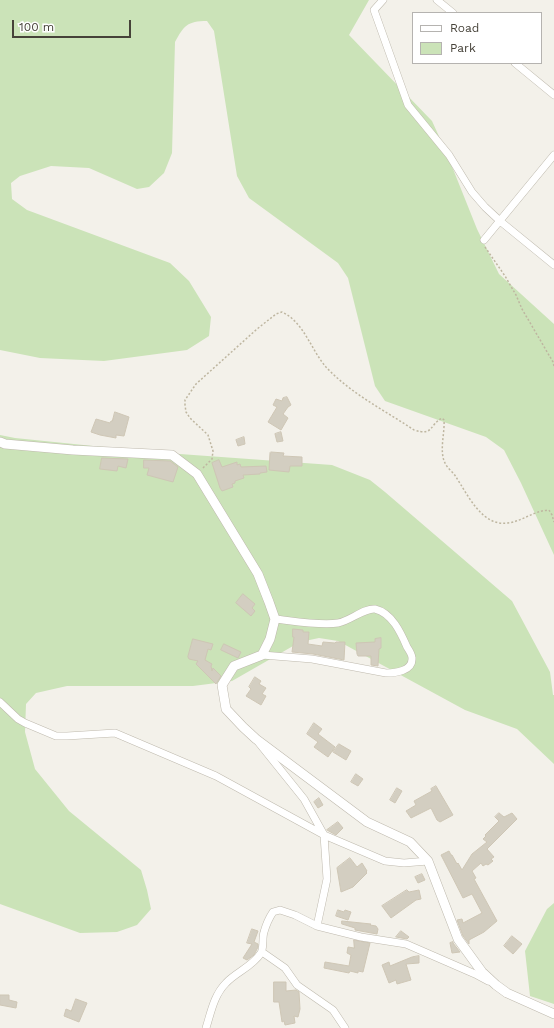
<!DOCTYPE html>
<html>
<head>
<meta charset="utf-8">
<style>
  body { margin:0 }
  #map { position:relative; width:554px; height:1028px; overflow:hidden; background:#f3f1ea; font-family:"Work Sans",sans-serif }
  canvas { display:block }
  .legend { position:absolute; left:412px; top:12px; width:130px; height:52px; box-sizing:border-box; background:#fff; border:1px solid #b5b3b0; margin:0; padding:5px 7px; list-style:none; font-size:12px; color:#464239 }
  .legend li { display:flex; align-items:center; gap:8px; height:20px }
  .legend b { width:20px; border:1px solid #b5b3b0 }
  .scale { position:absolute; left:12px; top:20px; width:119px; height:18px; box-sizing:border-box; border:2px solid #464239; border-top:0; padding-left:5px; font-size:12px; line-height:14px; white-space:nowrap; color:#464239; -webkit-text-stroke:3px #fff; paint-order:stroke }
</style>
</head>
<body>
<div id="map">
<canvas width="554" height="1028"></canvas>
<ul class="legend">
<li><b style="height:5px;background:#fff"></b>Road</li>
<li><b style="height:11px;background:#cbe3b8"></b>Park</li>
</ul>
<div class="scale">100 m</div>
</div>
<script>
const c = document.querySelector('canvas').getContext('2d');
c.lineJoin = 'round';
function paint(path, color) { c.fillStyle = color; c.fill(path, 'evenodd'); }
function trace(path, color, width, dash) { c.strokeStyle = color; c.lineWidth = width; c.lineCap = dash ? 'butt' : 'round'; c.setLineDash(dash || []); c.stroke(path); }
paint(new Path2D(`
  M0 0H369L349 35 432 121 447 154 477 229 499 274 554 324V555L521 483 504 450 486 437 385 401 375 386 348 278 338 263 249 198 237 176 214 31 207 21C187 21 184 26 175 42L172 153 164 173 149 187 137 189 89 168 51 166 20 176 11 183 12 199 27 210 170 263 189 281 211 317 209 336 187 350 104 361 40 358 0 350Z
  M0 435 15 438 152 452 332 465 370 480 385 492 512 601 550 672 553 695H554V764L517 729 465 710 338 641 319 638 300 642 232 681 193 686H67L36 693 26 704 25 732 35 769 69 811 141 870 147 890 151 909 137 925 117 932 80 933 0 904Z
  M554 903V1004L530 996 525 951 547 909Z`), '#cbe3b8');
const building = new Path2D(`
  M287 397 291 405 288 407 283 414 288 418 281 430 268 422 277 407 273 405 276 399 282 401 283 398Z
  M115 412 129 417 124 436 116 435V438L100 435 91 432 96 419 110 423 111 421H112Z
  M281 432 283 441 277 442 275 434Z
  M244 437 245 444 238 446 236 440Z
  M271 452 284 453 283 456 302 457V466H290L289 472 269 470 270 453Z
  M102 458 128 459 126 468 118 466 117 471 100 469Z
  M144 460 170 461 178 467 173 482 147 475 149 468H144Z
  M219 460 222 467 237 462V465L240 464 241 467 266 466 267 472 260 473V474L243 475 244 478 235 481V483L232 484 233 487 222 491 220 488 212 463Z
  M243 594 255 604 252 608 255 611 251 616 236 603Z
  M293 629 303 630V632H309L308 644 322 646 323 642 335 643 336 642H345L344 660 313 654 292 652 294 637H293Z
  M381 638V648L379 649 378 666 371 665V656H358L357 654 356 643 375 642V639Z
  M193 639 213 644 211 650 208 649 205 660 212 664 211 666 212 671 213 668 221 676 216 684 196 664 198 661 189 659 188 657Z
  M224 644 241 652 238 658 221 650Z
  M255 677 261 681 259 684 266 688 262 694 266 696 261 705 246 696 251 689 249 687Z
  M314 723 322 729 318 734 335 747 328 757 314 747 318 742 307 734Z
  M339 744 351 751 346 760 333 752Z
  M356 774 363 779 358 786 351 782Z
  M436 786 453 815 440 822 437 820 431 808 411 818 406 811 416 805 414 801 432 791 431 789Z
  M397 788 402 791 395 803 390 800Z
  M319 798 323 805 318 808 314 802Z
  M499 813 504 817 512 813 517 819 487 849 494 857 491 859 493 861 488 865 486 864 483 866 481 863 472 871 476 878 474 879 497 921 484 932 469 940V944L463 936 457 920 462 919 463 923 482 913 472 894 463 898 441 855 449 851 451 855H452L457 864 458 863 462 870 472 854 487 842 483 839 486 836 485 835 499 821 495 817Z
  M338 822 343 828 336 835 327 830Z
  M350 858 357 867 362 863 367 871 366 872 367 873 353 887 341 892 337 868Z
  M422 874 425 880 418 883 415 877Z
  M407 890 409 892 419 890 421 899 416 900 391 918 382 906Z
  M338 910 344 912 345 910 351 912 348 920 336 916Z
  M342 921 371 924 370 925 376 926 378 929 377 934 355 930V928L342 924Z
  M252 929 258 931 254 942 258 944V947L254 955 247 960 243 958 252 944 247 943Z
  M401 931 409 937 407 939 396 937Z
  M512 936 522 944 513 954 504 946Z
  M354 940 370 943 363 972 358 971V973L350 971 349 973 324 968 325 962 349 966 351 955 347 953 348 947 354 948Z
  M453 942V943L460 952 452 953 450 943Z
  M419 956V963L406 964 411 980 397 984 396 980 389 983 382 965 389 962 390 966 412 957Z
  M274 982H286V991L296 990 299 992 300 1009 298 1017 294 1016 295 1023 285 1025 284 1021 282 1022 279 1002H274Z
  M0 995H9V1000L17 1002 16 1008 0 1005Z
  M76 999 87 1003 79 1022 64 1016 66 1009 71 1011Z`);
paint(building, '#d3cec1');
trace(building, '#cec6b5', 1);
const minor = new Path2D(`
  M383 0 374 10 408 105 449 155 472 192 485 207 500 221 554 265
  M437 0 453 13
  M515 63 554 95
  M484 240 554 155
  M262 655 312 659 386 673C395 673 413 671 412 658 412 655 409 650 407 647 401 633 392 613 375 609 364 608 350 621 338 623 321 626 293 621 275 619
  M0 702 18 719 25 723 56 736H67L115 733 216 776 324 835 385 861 404 863 428 861
  M259 743 304 799 324 835 327 879 317 926
  M262 952 285 968 297 985 333 1010 345 1028
  M206 1028C211 1012 214 995 226 983 236 972 252 967 261 953 264 947 262 938 264 932 266 925 269 918 273 912L280 910 295 915 317 926 361 937 406 944 475 974 488 981`);
const tertiary = new Path2D(`
  M0 442 5 444 73 450 172 455 197 474 258 574 269 602 275 619 270 639 262 655 234 666 222 685 226 709 243 727 256 739 367 822 410 842 428 861 458 939 482 972 496 985 507 993 554 1014`);
trace(minor, '#beb9ad', 8);
trace(tertiary, '#beb9ad', 10);
trace(new Path2D(`
  M485 247 505 276 516 295 522 309 553 362 554 366
  M203 468 212 459 213 451 208 435 190 418 186 412 185 405V400L196 384 257 329 276 314 282 312C304 322 311 350 326 367 350 393 384 410 414 430 434 436 429 425 442 418L444 420C445 433 439 451 445 463 447 468 453 472 456 477 468 495 482 527 508 523 523 521 533 511 549 510L552 515 554 522`), '#beb6a0', 1.5, [2, 2]);
trace(minor, '#fff', 7);
trace(tertiary, '#fff', 9);
</script>
</body>
</html>
